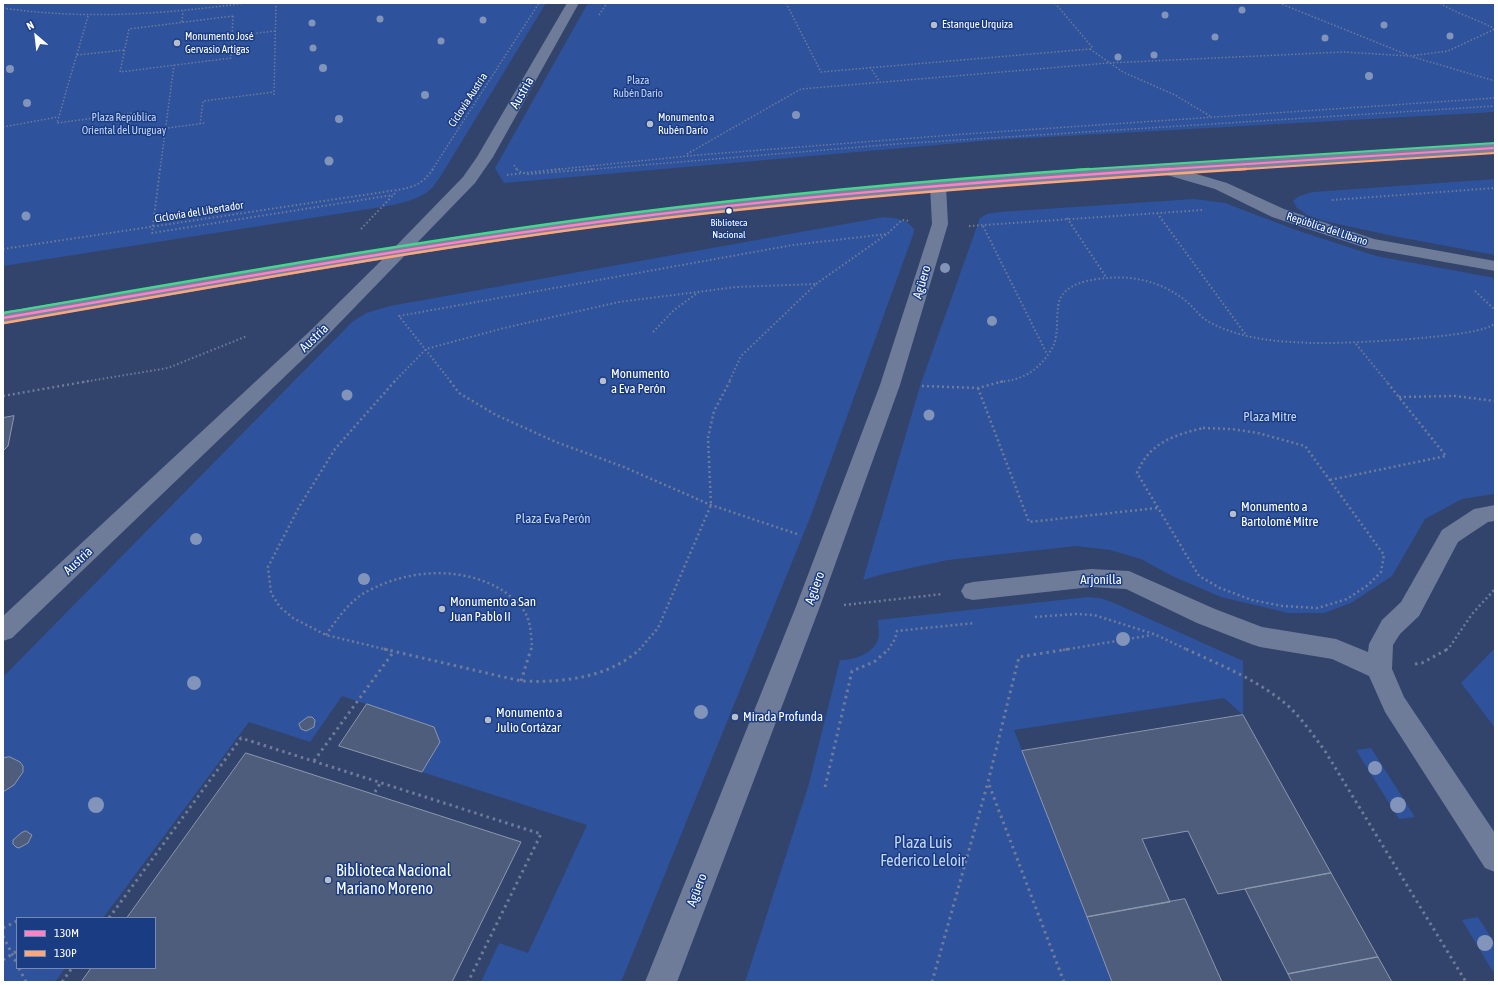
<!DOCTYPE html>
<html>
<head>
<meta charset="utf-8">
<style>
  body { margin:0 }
  #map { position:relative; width:1498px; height:985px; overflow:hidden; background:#32446b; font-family:"Asap Condensed",sans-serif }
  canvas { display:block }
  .frame { position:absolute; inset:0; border:4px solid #fff; pointer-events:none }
  .legend { position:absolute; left:16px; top:917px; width:140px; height:52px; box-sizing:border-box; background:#1a3c83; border:1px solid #768ab5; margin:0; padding:5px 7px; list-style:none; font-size:12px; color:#fff }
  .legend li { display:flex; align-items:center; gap:8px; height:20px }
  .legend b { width:20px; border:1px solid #768ab5 }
  .north { position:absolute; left:16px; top:16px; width:40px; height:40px; -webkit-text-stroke:3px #1a3c83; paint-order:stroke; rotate:332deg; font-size:11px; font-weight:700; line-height:16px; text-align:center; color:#fff }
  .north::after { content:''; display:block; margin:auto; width:14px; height:18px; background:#fff; clip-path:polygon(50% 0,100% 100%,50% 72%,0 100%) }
</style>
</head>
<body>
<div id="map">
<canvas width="1498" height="985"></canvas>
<div class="frame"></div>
<ul class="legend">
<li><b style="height:5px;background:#ff80c5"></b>130M</li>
<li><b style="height:5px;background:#fea67b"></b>130P</li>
</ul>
<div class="north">N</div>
</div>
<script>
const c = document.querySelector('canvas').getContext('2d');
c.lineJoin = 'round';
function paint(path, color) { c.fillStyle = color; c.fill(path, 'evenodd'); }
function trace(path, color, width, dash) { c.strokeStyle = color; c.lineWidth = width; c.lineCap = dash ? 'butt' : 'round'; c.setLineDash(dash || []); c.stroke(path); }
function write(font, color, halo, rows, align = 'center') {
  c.font = font + ' "Asap Condensed",sans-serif'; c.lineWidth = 3; c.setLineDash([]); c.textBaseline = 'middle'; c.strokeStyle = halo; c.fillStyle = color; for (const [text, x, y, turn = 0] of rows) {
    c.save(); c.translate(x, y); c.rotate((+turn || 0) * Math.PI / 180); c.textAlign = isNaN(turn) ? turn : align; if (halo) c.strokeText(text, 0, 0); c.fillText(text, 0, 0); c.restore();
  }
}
paint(new Path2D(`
  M3 3H546L442 174C439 178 436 183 433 187 421 200 398 204 382 207L3 266Z
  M588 3H1495V112L994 140 504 183 495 168Z
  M1495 179V255L1393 236 1324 221 1307 215 1297 208 1293 201 1299 196 1313 192Z
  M1194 199 1225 203 1296 230 1376 256 1495 278V494L1462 499 1425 519 1392 576 1351 603 1324 613H1288L1221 597 1172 576 1141 559 1110 550 1076 546 948 560 883 574 863 580 920 386 980 218 987 214 999 212Z
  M884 217C895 218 907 219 914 229L913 235 810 518 621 982H481L499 943 528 953 587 825 422 772 440 742 434 727 342 696 310 742 249 722 103 918H17V968H65L55 982H3V677L352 322 366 313 390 306Z
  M1088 597 1100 598 1112 602 1243 661V715L1224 698 1014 730 1112 982H745L808 787 840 660C854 660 873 654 878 639 880 634 878 626 878 620Z
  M1495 648V728L1461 683Z
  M1371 748 1415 817 1399 819 1356 750Z
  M1478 917 1495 944V975L1462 920Z`), '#2e529b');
const building = new Path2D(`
  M14 416 8 446 3 451V418Z
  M367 704 434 727 440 742 422 772 339 746Z
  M1243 715 1331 873 1218 894 1188 831 1142 839 1170 902 1087 917 1022 751Z
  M308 717H312L315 720 314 727 306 731 301 729 299 724Z
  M246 753 521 842 452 982H81L91 968H155V918H127Z
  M10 757 20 762 23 766V772L14 785 3 792V758Z
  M26 831 32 835 28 843 19 848 16 847 13 844V840L21 833Z
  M1331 873 1378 957 1288 974 1245 889Z
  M1185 899 1222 982H1112L1087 917Z
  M1378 957 1392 982H1292L1288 974Z`);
paint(building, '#4e5d7c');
trace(building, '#8c97af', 1);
trace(new Path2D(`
  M786 3 821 72 1090 49 1092 47 1055 3
  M1279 3 1408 55
  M1440 3C1457 14 1477 19 1495 29
  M3 8C86 20 164 14 246 3
  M599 15 607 3
  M88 16 57 123 131 113 128 133
  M233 16 231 58 120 72 129 29Z
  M182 22 183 11
  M232 36 275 31
  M1090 49 1123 72 1175 95 1210 116
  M77 55 124 50
  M1413 57 1495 81
  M870 67 879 81
  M274 95 276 3
  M200 124 203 101 274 92
  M3 127 58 117
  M123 134 205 123
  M687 154 801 89 1108 63 1343 52 1410 56 1448 51 1495 29
  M514 165 517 170
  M160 170 174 65
  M432 170 539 3
  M551 170 698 155 965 134 1495 98
  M583 170 896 144 1495 106`), '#6e7b99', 1.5, [1.5, 2]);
trace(new Path2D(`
  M160 169 152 233 393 195
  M517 169 518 171 528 174 593 169
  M507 175 560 169
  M1332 200 1495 188
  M1157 213 1246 335
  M1067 218 1106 277
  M969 226 1203 210
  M983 226 1047 354
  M361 229 397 191
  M3 249 397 190C414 187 423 184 433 169
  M816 284 887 234 902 220 910 221
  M1475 291 1495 310
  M653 332 674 310 699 292
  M1356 344 1387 382
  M83 382 168 368 247 336
  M394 382 426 349 504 328 619 302 736 287 816 284 741 356 729 382
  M451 382 399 316 793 245 887 234
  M1000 382C1007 381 1014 380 1021 377 1035 372 1048 358 1054 344 1056 340 1056 334 1057 329 1057 322 1057 306 1060 299 1067 283 1092 279 1107 278 1135 275 1164 283 1186 301 1192 306 1196 311 1201 316 1211 325 1224 329 1236 333 1261 341 1288 342 1314 343 1338 344 1485 338 1495 323`), '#6e7b99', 2, [1.5, 2.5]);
trace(new Path2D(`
  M450 381 459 393 496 415 556 442 624 467 711 505 800 535
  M922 386 978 388 1004 381
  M978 388 1029 522 1157 508
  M3 396 89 381
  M1399 397 1455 396 1495 401
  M1203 428 1231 429 1258 433 1305 446 1384 555 1381 572 1368 585 1347 599 1318 608 1282 606 1252 600 1220 588 1199 576 1137 473C1149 443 1174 435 1203 428Z
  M1330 480 1446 456 1386 381
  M844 605 943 594
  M1035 617 1075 614 1094 615 1154 634 1188 650
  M326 635C337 619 350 600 368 591 409 569 462 566 502 590 511 596 525 608 528 619 531 627 531 638 532 646L531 650
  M388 650 326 635 293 618 280 607 271 593 268 567 299 507 335 449 395 381
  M639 650 658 628 711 505 708 438 714 411 730 381
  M888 650 895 639 897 631 974 623
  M1063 650 1152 635
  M1446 650 1449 648 1472 614 1495 589`), '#6e7b99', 2.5, [2, 3]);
trace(new Path2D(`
  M384 649 521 681C561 683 609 678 640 649
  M1186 649C1220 665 1256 679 1286 704 1301 717 1313 735 1325 751L1466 982
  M1415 664 1422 663 1448 649
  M521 681 531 649
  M314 761 394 651
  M825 787 852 671 874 662 889 649
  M375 792 381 782
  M109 918 241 738 541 834 468 982
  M3 928 17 921
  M3 960 17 951
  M19 968 26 982
  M62 982 72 968
  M932 982 988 782
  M1064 982 988 782 1019 657 1069 649`), '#6e7b99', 3, [2.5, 4]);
paint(new Path2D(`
  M567 3H579L493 157 475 183 325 338 12 638 3 641V616L311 330 394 248 463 177 477 157Z
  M1166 165 1227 183 1284 209 1374 239 1495 261V271L1366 248 1272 217 1215 189 1160 173 1158 170 1160 167Z
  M938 181 944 183 946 186 948 224 900 385 819 609 677 982H645L795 609 880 385 932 224 930 186 932 183Z
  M1495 505V521L1488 522 1458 542 1419 616 1400 634 1393 645 1392 669 1404 697 1495 833V872L1485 868 1385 712 1369 676 1332 659 1260 647 1251 644 1197 623 1126 589 1091 587 973 600 965 598 961 591 965 584 973 582 1091 569 1129 571 1215 609 1262 627 1336 639 1368 652 1369 644 1382 620 1401 602 1442 530 1474 509Z`), '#6e7b99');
paint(new Path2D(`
  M1495 143V153C1236 170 977 183 719 212 479 239 241 284 3 324V312C241 273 479 228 719 202 977 173 1236 160 1495 143Z`), '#77849e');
trace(new Path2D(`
  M3 936 17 964`), '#6e7b99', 3, [2.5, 4]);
trace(new Path2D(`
  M1155 170 1495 148`), '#ff80c5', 2);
trace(new Path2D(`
  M3 318C211 283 419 245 628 218 808 195 989 181 1170 169`), '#ff80c5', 2.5);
trace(new Path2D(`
  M1231 170 1495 153`), '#fea67b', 2);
trace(new Path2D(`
  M4 323C213 287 422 248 632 222 836 197 1041 182 1246 169`), '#fea67b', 2.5);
trace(new Path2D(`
  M1075 170 1495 143`), '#46d78d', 2);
trace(new Path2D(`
  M3 313C209 278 415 241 623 214 778 194 933 180 1089 169`), '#46d78d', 2.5);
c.fillStyle = '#8294b9';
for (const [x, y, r] of [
  [1242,10,3.5],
  [1165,15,3.5],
  [380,19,3.5],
  [483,20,3.5],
  [312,23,3.5],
  [1384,25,3.5],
  [1450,36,3.5],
  [1215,37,3.5],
  [1325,38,3.5],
  [441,41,3.5],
  [313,48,3.5],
  [1154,55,3.5],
  [1118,57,3.5],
  [323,68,4],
  [10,69,4],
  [1369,76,4],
  [425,95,4],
  [27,103,4],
  [796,115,4],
  [339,119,4],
  [329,161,4.5],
  [26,216,4.5],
  [945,268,5],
  [992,321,5],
  [347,395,5.5],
  [929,415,5.5],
  [196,539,6],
  [364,579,6],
  [1123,639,7],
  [194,683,7],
  [701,712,7],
  [1375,768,7],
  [96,805,8],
  [1398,805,8],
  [1485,943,8]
]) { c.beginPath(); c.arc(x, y, r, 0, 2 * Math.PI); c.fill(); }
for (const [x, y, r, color] of [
  [934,25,4,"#b7becb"],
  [177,43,4,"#b7becb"],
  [650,124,4,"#b7becb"],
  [729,211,3.5,"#fff"],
  [603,381,4,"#b7becb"],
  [1233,514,4,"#b7becb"],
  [442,609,4,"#b7becb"],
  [735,717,4,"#b7becb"],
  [488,720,4,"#b7becb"],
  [328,880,4,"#b7becb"]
]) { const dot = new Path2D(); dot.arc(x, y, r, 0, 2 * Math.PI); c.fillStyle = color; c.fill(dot); trace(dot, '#1a3c83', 1.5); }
write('10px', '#fff', '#1a3c83', [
  ["Biblioteca",729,223],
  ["Nacional",729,235]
]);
write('11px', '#fff', '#1a3c83', [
  ["Estanque Urquiza",942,25],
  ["Monumento José",185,37],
  ["Gervasio Artigas",185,50],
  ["Monumento a",658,118],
  ["Rubén Darío",658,131]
], 'left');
write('11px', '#c4d6f8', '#1a3c83', [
  ["Plaza",638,81],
  ["Rubén Darío",638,94],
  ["Plaza República",124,118],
  ["Oriental del Uruguay",124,131]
]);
write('11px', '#fff', '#1a3c83', [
  ["Ciclovía Austria",468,100,-57],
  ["Ciclovía del Libertador",199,212,-9],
  ["República del Líbano",1327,229,18]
]);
write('13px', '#fff', '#1a3c83', [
  ["Austria",522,93,-60],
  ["Agüero",922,282,-73],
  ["Austria",314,338,-44],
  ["Austria",78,561,-43],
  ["Arjonilla",1101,580],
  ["Agüero",815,588,-70],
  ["Agüero",697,890,-69]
]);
write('13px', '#fff', '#1a3c83', [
  ["Monumento",611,374],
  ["a Eva Perón",611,389],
  ["Monumento a",1241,507],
  ["Bartolomé Mitre",1241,522],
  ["Monumento a San",450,602],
  ["Juan Pablo II",450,617],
  ["Monumento a",496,713],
  ["Julio Cortázar",496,728],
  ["Mirada Profunda",743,717]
], 'left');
write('13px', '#c4d6f8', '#1a3c83', [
  ["Plaza Mitre",1270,417],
  ["Plaza Eva Perón",553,519]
]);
write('16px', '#c4d6f8', '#1a3c83', [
  ["Plaza Luis",923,843],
  ["Federico Leloir",923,861]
]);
write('16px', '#fff', '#1a3c83', [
  ["Biblioteca Nacional",336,871],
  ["Mariano Moreno",336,889]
], 'left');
</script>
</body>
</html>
